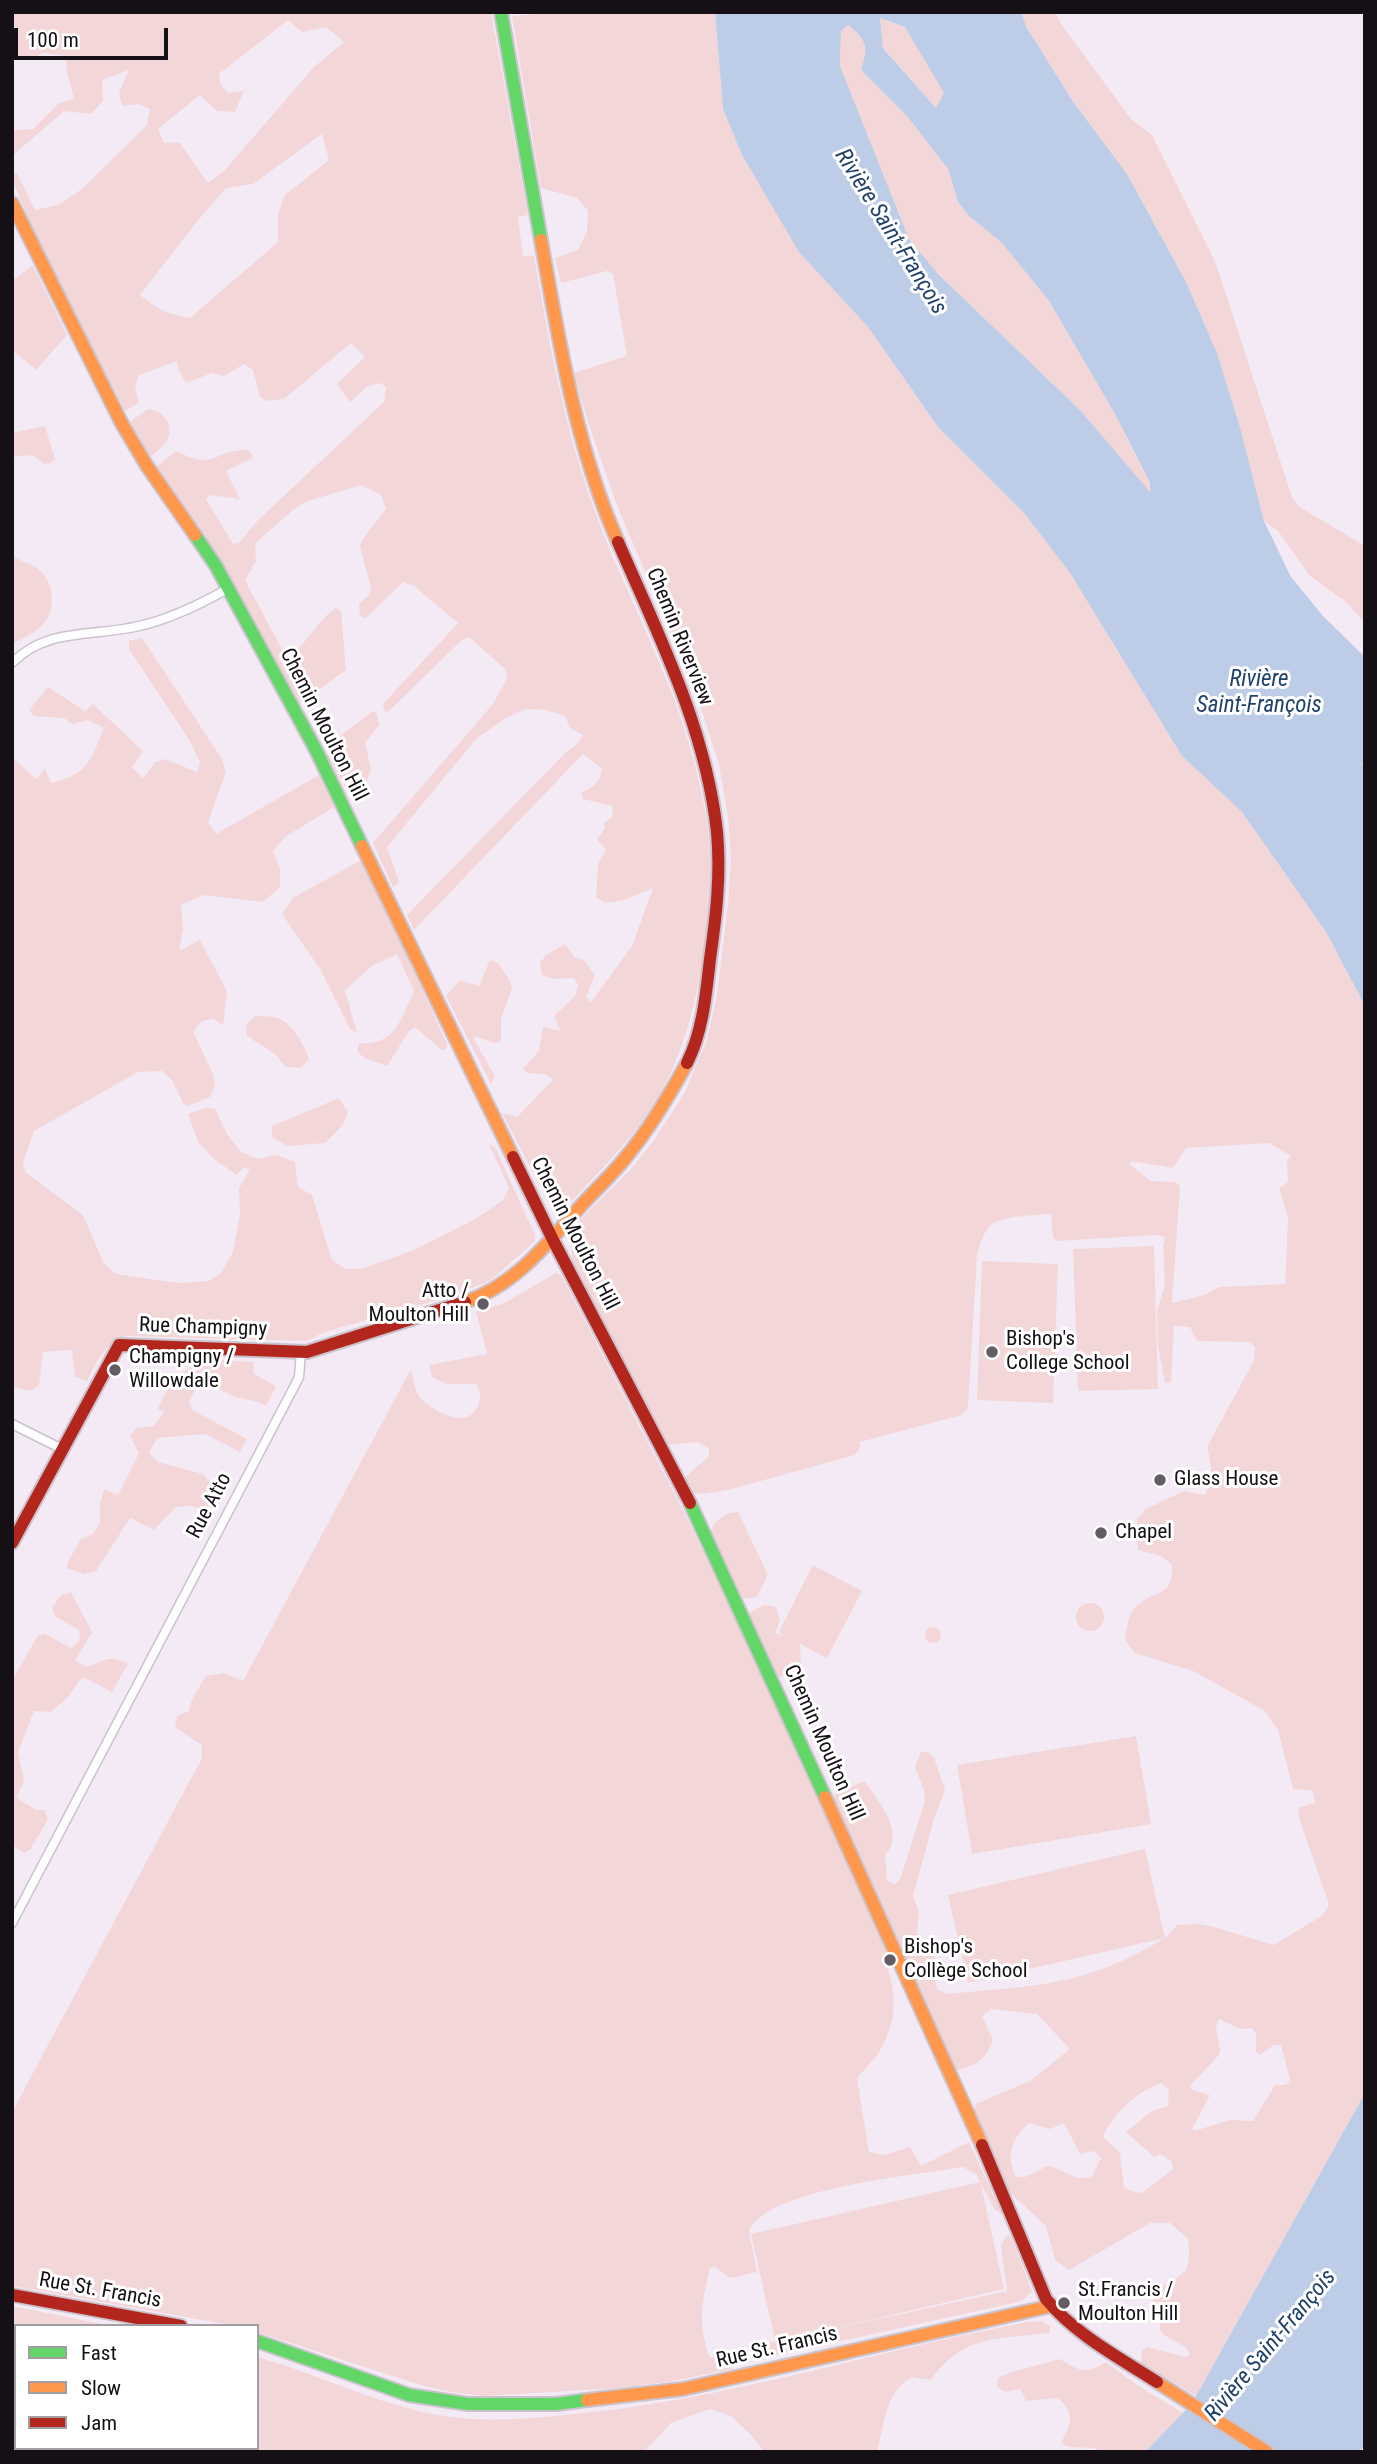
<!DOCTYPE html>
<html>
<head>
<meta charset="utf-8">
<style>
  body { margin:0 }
  #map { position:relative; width:1377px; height:2464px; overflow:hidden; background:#f4eaf6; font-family:"Roboto Condensed",sans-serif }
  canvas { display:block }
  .frame { position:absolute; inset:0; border:14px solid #150f16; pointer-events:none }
  .legend { position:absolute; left:14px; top:2324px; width:245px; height:126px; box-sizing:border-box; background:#fff; border:2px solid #a19fa2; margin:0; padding:9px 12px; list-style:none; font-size:21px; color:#150f16 }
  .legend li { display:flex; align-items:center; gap:14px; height:35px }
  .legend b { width:35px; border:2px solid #a19fa2 }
  .scale { position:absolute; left:14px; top:28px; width:154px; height:32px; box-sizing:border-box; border:4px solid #150f16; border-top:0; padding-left:9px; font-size:21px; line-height:24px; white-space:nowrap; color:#150f16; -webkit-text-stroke:5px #fff; paint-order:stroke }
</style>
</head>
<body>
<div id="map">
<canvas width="1377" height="2464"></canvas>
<div class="frame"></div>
<ul class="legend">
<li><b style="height:9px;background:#63d668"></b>Fast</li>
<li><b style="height:9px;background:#ff974d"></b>Slow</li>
<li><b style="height:9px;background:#b3261e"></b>Jam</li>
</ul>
<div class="scale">100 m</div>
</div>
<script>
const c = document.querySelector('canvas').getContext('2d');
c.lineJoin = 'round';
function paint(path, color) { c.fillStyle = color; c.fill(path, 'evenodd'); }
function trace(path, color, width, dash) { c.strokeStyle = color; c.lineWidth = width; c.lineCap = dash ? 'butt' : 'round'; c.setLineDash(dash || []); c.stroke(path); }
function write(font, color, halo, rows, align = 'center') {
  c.font = font + ' "Roboto Condensed",sans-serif'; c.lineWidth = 6; c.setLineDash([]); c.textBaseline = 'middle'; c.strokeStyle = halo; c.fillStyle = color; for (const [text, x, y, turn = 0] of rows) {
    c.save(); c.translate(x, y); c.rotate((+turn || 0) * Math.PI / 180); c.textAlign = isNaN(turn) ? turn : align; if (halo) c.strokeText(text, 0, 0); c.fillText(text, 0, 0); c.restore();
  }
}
paint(new Path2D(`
  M12 12H491L528 215 518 217 523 256H534C548 336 562 415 588 492 613 566 650 634 677 707 690 743 703 790 708 829 716 899 701 1009 671 1072 648 1124 606 1165 568 1205L558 1211 551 1207 502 1113 517 1117 553 1080 546 1074 527 1073 523 1069 539 1051 543 1027 561 1031 554 1016 575 996 578 985 574 978 552 979 542 975 540 963 546 955 565 944 575 958 583 959 595 975 586 997 591 1002 632 946 653 888 624 900 605 903 596 897 598 864 606 850 597 839 605 828 604 823 612 817 613 806 583 799 581 793C593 787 600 783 602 769L583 754 414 930 407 915 565 753 577 744 583 735 570 728 565 716 546 710 526 709 504 719 477 738 387 847 399 882 393 887 373 843 492 705 507 679 505 669 469 637 461 641 388 712 384 711 383 704 458 623 414 586 403 582 366 618 360 616 359 604 370 594 371 588 360 546 362 540 386 509 381 495 361 485 305 502 292 511 255 543 256 561 245 580 287 659C306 645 319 618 336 608L341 611 346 670 301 703 297 701 232 579 205 535 156 467 176 451C217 472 214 448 249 450L253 458 226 471 240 499 209 495 206 499 233 544 239 543 258 520 384 402 386 387 380 383 367 387 350 402 337 384 365 357 351 343 284 399 268 401 260 397 253 370 244 364 224 376 212 373 186 383 178 369 177 361 139 375 135 386 139 403 125 411 50 268 12 180V175L17 173 35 210 58 205 82 189 147 125 150 109 139 104 122 106 119 92 129 70 102 80 103 101 91 114 64 111 12 156V130L33 129 59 103 74 99 67 73 66 56 43 53 32 59H12ZM288 20 302 32 326 27 344 42 314 67 224 171 208 183 179 142 164 143 158 129 200 95 217 111 235 112 244 91 229 93 221 86 219 74ZM322 134 329 160 285 195 278 213V242L190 318C169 315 156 308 140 295L195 224 226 188 253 184Z
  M564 12H715L723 109 742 155 799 251 868 327 938 427 1024 513 1070 573 1182 756 1242 812 1326 932 1365 1006V2093L1196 2396 1141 2363 1142 2350 1147 2347 1186 2357 1190 2354 1185 2347 1164 2335 1160 2330V2320L1152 2310V2303L1158 2288C1186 2273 1192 2273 1188 2239L1170 2223H1150L1069 2270 1055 2260 1046 2226 1007 2190 974 2112 976 2104 1030 2081 1069 2050 1068 2047 1037 2014 991 2009 982 2016 993 2040C986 2059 976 2067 956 2070L832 1796 863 1781 866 1783C880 1803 906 1834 885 1855L887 1881 895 1884 900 1880 924 1804 925 1793 915 1767 921 1752H928L934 1758 945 1790 934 1819 913 1896 919 1912 917 1932 938 1963 935 1982 938 1990 948 1994C994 1989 1043 1988 1087 1974 1114 1966 1140 1953 1165 1938L968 1983 948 1895 1145 1849 1165 1938 1177 1925 1197 1924 1214 1927 1274 1945 1323 1915 1329 1904 1299 1818 1298 1808 1315 1803 1313 1791 1293 1789 1278 1730 1265 1711 1193 1671 1135 1653 1125 1640C1127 1627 1128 1612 1139 1604 1158 1589 1174 1596 1172 1565L1161 1556 1138 1550 1137 1519 1146 1509 1184 1491 1204 1495C1215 1482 1211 1462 1207 1447L1254 1360 1255 1347 1250 1342 1197 1341 1190 1327 1174 1326 1171 1382 1165 1383 1158 1345 1157 1311 1165 1285 1163 1245 1165 1237 1156 1235 1058 1241 1053 1238 1051 1214C1038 1215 1000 1216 991 1225 983 1232 980 1245 977 1255L968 1408 962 1415 860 1442V1448L855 1455 728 1490 702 1494 692 1492 684 1478 709 1456V1449L698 1442 667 1445 572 1259 571 1237 574 1226 630 1170 654 1140 684 1094 707 1040 717 995 728 905 731 858 728 816 719 764 699 702 617 505 588 422 573 373 627 356 613 274 607 271 561 283 555 258 578 250 587 231 588 211 577 198 541 188 512 16ZM1269 1143 1291 1156 1287 1161 1288 1182 1279 1188 1288 1218 1285 1284 1219 1287 1205 1295 1172 1303 1180 1187 1176 1182 1151 1181 1129 1164 1132 1161 1173 1168 1186 1148ZM1219 2019 1240 2029 1252 2028 1256 2034V2052L1260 2055 1274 2045H1281L1290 2080 1286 2085H1275L1253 2121 1230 2120 1194 2131 1192 2129 1210 2095 1192 2090 1190 2086 1218 2056 1220 2051 1216 2026ZM1161 2083 1169 2090 1168 2106 1152 2111 1126 2132 1154 2157 1160 2154 1172 2162 1173 2169 1142 2193 1131 2191 1124 2187 1120 2153 1103 2137C1114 2112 1135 2093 1161 2083ZM1029 2123 1050 2129 1064 2123 1080 2154 1094 2151 1101 2158 1091 2178H1077L1049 2165 1025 2177H1016C1005 2154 1012 2139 1029 2123Z
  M1021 12H1055L1061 24 1131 119 1152 135 1211 253 1217 267 1292 497 1298 506 1365 546V623L1346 602 1310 576 1278 531 1264 521 1240 427 1217 353 1187 284 1127 174 1074 103 1027 28Z
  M880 18 905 27 945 93 936 108 883 47Z
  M848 25C868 41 868 46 861 70L907 116 948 169 958 202 969 216 1002 243 1049 301 1115 414 1150 484V493L1080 410 939 275 909 239 840 66 841 31Z
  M33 265 67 335 36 370 12 350V281Z
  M148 409C164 411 175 425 167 441 163 447 156 452 150 457L130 422Z
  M45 426 55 459 51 463 44 464 33 455 12 457V433Z
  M12 555C20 561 29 563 37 568 44 573 50 583 51 591 56 623 37 631 12 644Z
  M142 638 222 759 226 772 208 822 216 834 319 775 334 807 285 837 273 851 280 868V887L263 902 204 895 181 905 183 928 179 951 200 940 227 991 223 1025 213 1019 202 1021 193 1032 213 1074 215 1086 210 1097 188 1106 183 1103 172 1080 162 1071 138 1072 34 1131 23 1162 25 1172 83 1215 103 1262 116 1274 178 1283 208 1281 220 1274 233 1252 240 1215 239 1188 250 1170 244 1167 237 1175 215 1160 198 1142 188 1114 205 1108 215 1109 227 1134 241 1152 258 1159 276 1155 295 1162 298 1187 312 1195 332 1260 346 1269H362L416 1249 475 1219 503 1200 509 1188 489 1144 496 1149 535 1235V1241L490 1281 448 1297 325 1332 307 1341 126 1336C105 1344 96 1362 87 1381L75 1377 72 1350 43 1352 39 1385 30 1391 12 1387V757L36 779 45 769 51 783C88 775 91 759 104 728L88 720 72 724 64 718 34 716 29 710 48 687 85 711 93 704 143 751 132 767 143 778 156 762 165 759 197 772 200 762 190 741 129 649V641Z
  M372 712H376L379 725 365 743 371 769 365 784 352 799 327 756 340 736Z
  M363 859 448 1046 443 1051 415 1027 409 1031 387 1066 364 1058 357 1051 359 1043C396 1046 401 1018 414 991L397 954 372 966 345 990 357 1033 350 1029 320 969 282 914 293 898Z
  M490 960 498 963 509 979 512 988 501 1019V1042L494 1043 475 1036 474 1039 495 1076 491 1084 446 996 460 980 479 986Z
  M255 1016C262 1016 271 1016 278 1018 292 1023 305 1046 309 1059L301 1068 286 1067 275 1054 247 1036 246 1025Z
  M339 1098 348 1112 342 1126 325 1143 287 1146 272 1137V1126Z
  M1154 1246 1158 1389 1078 1391 1073 1249Z
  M982 1261 1058 1264 1053 1403 977 1400Z
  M556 1273 561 1275 575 1302 686 1516 750 1649 753 1648 894 1966 888 1969C898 2000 895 2030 875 2058 870 2065 862 2071 857 2078L869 2152 884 2155 910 2147 921 2166 969 2142 1002 2214 995 2210 981 2184 1004 2289 818 2332 1007 2291 1001 2245 1007 2235 1011 2237 1032 2291 1022 2301 760 2359 756 2351 759 2345 775 2341 751 2234 980 2182 976 2174 963 2167C918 2175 767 2188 749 2231L757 2272 730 2278 714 2266 709 2270C702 2306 697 2322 710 2358L728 2353 732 2369 674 2381 620 2388 484 2396 451 2392 420 2385 257 2332V2326H236L12 2286V2112L202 1758V1745L175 1727 177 1716 189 1711 192 1699 206 1676 224 1673 243 1681 411 1369C413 1376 414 1384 416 1391 422 1404 447 1419 462 1418 478 1417 485 1395 476 1384H446L432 1377 429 1365 487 1354 476 1312 504 1303Z
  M203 1359 253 1362 254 1374 276 1386 266 1406 255 1401 235 1397 200 1380 189 1402 192 1410 247 1439 240 1452 205 1434 157 1438 149 1453 158 1462 203 1474 218 1491 207 1511 192 1506 176 1507 154 1530 130 1518 96 1571 84 1574 67 1568V1563L81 1539 93 1534 100 1523V1504L104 1489 118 1495 139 1453 130 1436 136 1428 154 1426 164 1412 158 1409C169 1383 178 1374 203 1359Z
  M738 1512 768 1575 757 1597 743 1599 711 1531 715 1522 729 1513Z
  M813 1565 862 1591 827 1658 800 1644 801 1667 793 1674 778 1677 749 1613 764 1605 776 1607 780 1620 775 1633 785 1637 779 1632Z
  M71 1592 92 1632 75 1661 87 1667C104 1660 111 1654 128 1664L112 1692 85 1678 80 1680 68 1697 51 1712 34 1711 18 1752 24 1782 16 1797 36 1810H45L48 1819 30 1850 24 1853 12 1845V1681L38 1635 45 1634 71 1648 80 1640 79 1630 55 1616 52 1608 61 1595Z
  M1076 1617a14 14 0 1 1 28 0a14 14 0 1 1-28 0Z
  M925 1635a8 8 0 1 1 16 0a8 8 0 1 1-16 0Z
  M1136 1736 1151 1824 972 1854 957 1765Z
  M12 2306 112 2326H16V2448H257V2357C325 2376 390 2411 460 2418 505 2422 548 2417 592 2412 740 2396 882 2349 1028 2322L1041 2321 1050 2326V2333C1000 2339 963 2334 931 2380L912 2377C885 2392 884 2424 877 2452H764L751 2435 731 2416 710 2409 671 2423 644 2452H12Z
  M1060 2359C1079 2371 1086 2375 1106 2362L1137 2385 1183 2413 1145 2452H1103C1090 2443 1073 2452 1061 2443 1072 2423 1075 2414 1058 2398L1026 2401 1020 2389 1005 2392 997 2387 998 2378 1009 2373Z`), '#f3d7d8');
paint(new Path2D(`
  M715 12H1021L1027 28 1074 103 1127 174 1187 284 1217 353 1240 427 1264 521 1291 577 1323 616 1365 657V762L1362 763 1365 772V1006L1326 932 1242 812 1182 756 1070 573 1024 513 938 427 868 327 799 252 742 155 723 109ZM880 18 905 27 944 93 936 108 883 48ZM848 25C868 41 868 47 861 70L907 116 948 169 958 202 969 216 1002 243 1049 301 1115 414 1150 483V492L1080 410 939 275 909 239 840 66 841 31Z
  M1365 2093V2445L1359 2452H1145L1183 2413 1196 2396Z`), '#becde7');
const street = new Path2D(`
  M12 663C47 627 94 637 139 626 171 619 201 604 229 588
  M12 1424 62 1449
  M12 1923 294 1387 299 1377 301 1352`);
const fast = new Path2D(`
  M501 12 541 240
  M195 535 216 566 316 750 362 846
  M690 1503 825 1797
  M257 2341 409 2395 468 2404H556L587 2400`);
const slow = new Path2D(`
  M12 203 122 424 147 466 195 535
  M541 240C559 342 576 447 618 542
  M362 846 513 1157
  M465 1302C514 1286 546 1245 579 1208 594 1191 612 1175 626 1157 650 1128 669 1096 687 1063
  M825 1797 982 2145
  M1157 2382 1267 2452
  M587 2400 683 2389 1051 2306`);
const jam = new Path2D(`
  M618 542C659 636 706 729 717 832 721 875 716 917 710 959 706 994 703 1031 687 1063
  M513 1157 553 1240 690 1503
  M12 1543 119 1345 307 1352 465 1302
  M982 2145 1046 2299C1076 2335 1118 2357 1157 2382
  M12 2295 181 2326`);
trace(street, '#cbc3cc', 11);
trace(fast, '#cbc3cc', 16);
trace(slow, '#cbc3cc', 16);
trace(jam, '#cbc3cc', 16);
trace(street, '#fdfcfe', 8);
trace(fast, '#63d668', 12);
trace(slow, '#ff974d', 12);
trace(jam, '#b3261e', 12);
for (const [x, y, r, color] of [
  [483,1304,7,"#635c64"],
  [992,1352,7,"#635c64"],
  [115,1370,7,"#635c64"],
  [1160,1480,7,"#635c64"],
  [1101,1533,7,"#635c64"],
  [890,1960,7,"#635c64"],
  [1064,2303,7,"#635c64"]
]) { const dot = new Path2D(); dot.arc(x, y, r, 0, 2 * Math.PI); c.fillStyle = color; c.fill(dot); trace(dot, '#fff', 2.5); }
write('21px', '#150f16', '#fff', [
  ["Chemin Riverview",679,637,68],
  ["Chemin Moulton Hill",323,725,63],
  ["Chemin Moulton Hill",574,1234,63],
  ["Rue Champigny",203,1328,2],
  ["Rue Atto",210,1506,-62],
  ["Chemin Moulton Hill",823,1743,66],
  ["Rue St. Francis",100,2291,10],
  ["Rue St. Francis",777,2348,-13]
]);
write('21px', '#150f16', '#fff', [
  ["Atto /",469,1292,"right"],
  ["Moulton Hill",469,1316,"right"],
  ["Bishop's",1006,1340],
  ["College School",1006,1364],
  ["Champigny /",129,1358],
  ["Willowdale",129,1382],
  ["Glass House",1174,1480],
  ["Chapel",1115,1533],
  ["Bishop's",904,1948],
  ["Collège School",904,1972],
  ["St.Francis /",1078,2291],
  ["Moulton Hill",1078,2315]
], 'left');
write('italic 23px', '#21426d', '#fff', [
  ["Rivière Saint-François",890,232,58],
  ["Rivière",1259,680],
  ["Saint-François",1259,706],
  ["Rivière Saint-François",1271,2346,-50]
]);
</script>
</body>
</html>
